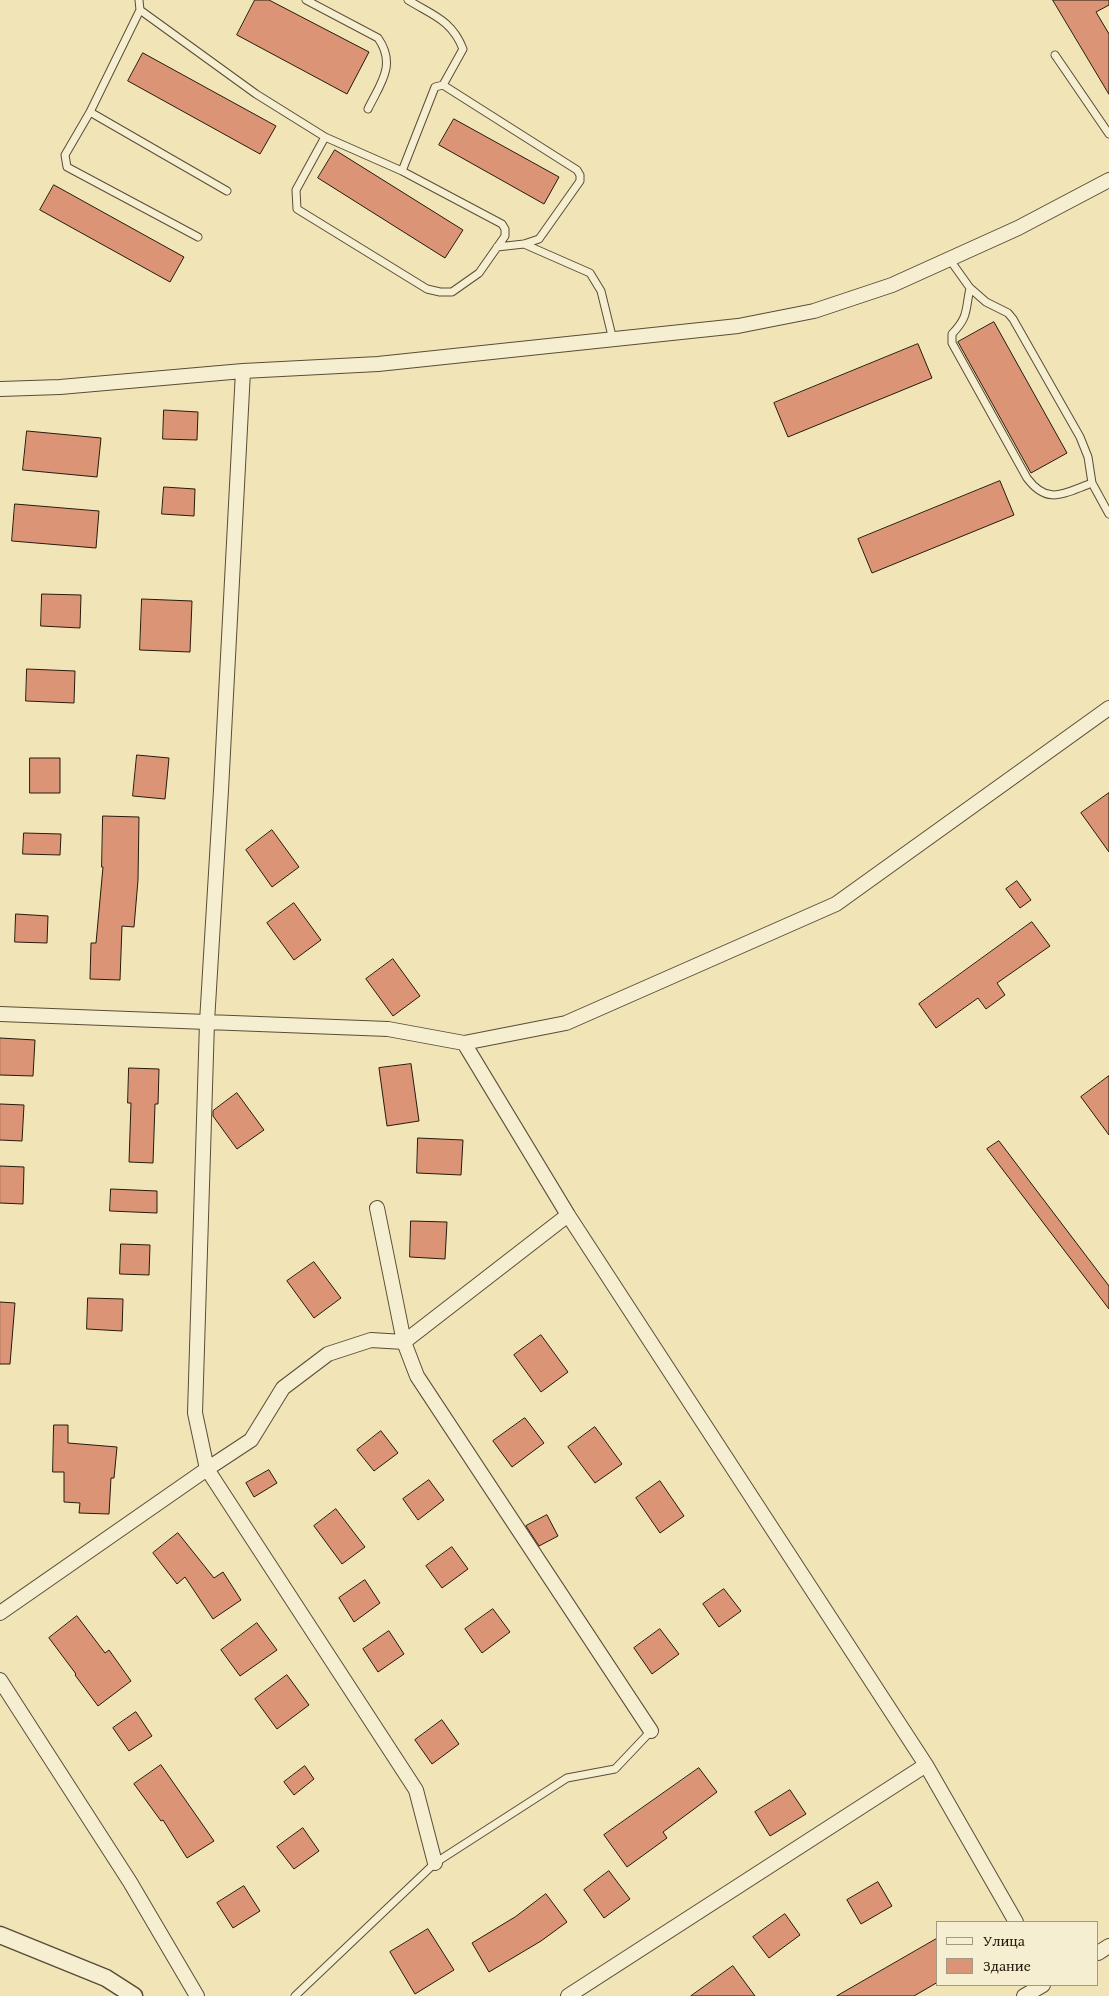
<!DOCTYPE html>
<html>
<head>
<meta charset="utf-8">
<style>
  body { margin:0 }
  #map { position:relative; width:1109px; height:1996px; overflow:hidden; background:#f1e5b8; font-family:"Gentium Book Plus",serif }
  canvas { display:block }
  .legend { position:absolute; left:936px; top:1921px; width:162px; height:65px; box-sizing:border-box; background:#f6eed1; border:1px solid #a39982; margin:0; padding:6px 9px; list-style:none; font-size:15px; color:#261a0c }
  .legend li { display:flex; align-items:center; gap:10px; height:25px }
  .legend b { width:25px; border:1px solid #a39982 }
</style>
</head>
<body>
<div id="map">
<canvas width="1109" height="1996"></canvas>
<ul class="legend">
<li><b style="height:6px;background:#f6eed1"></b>Улица</li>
<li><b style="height:14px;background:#db9576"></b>Здание</li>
</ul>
</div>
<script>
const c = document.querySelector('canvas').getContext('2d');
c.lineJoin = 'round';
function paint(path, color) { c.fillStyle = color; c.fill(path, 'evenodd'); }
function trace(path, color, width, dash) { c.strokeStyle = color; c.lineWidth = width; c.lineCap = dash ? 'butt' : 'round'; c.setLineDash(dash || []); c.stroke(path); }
const building = new Path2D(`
  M255 0H269L369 52 347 94 237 35Z
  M1053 0H1109V5L1096 12 1109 34V94Z
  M143 53 276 126 260 154 128 81Z
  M454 119 559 177 544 204 439 145Z
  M335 150 463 230 445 258 318 178Z
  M54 185 184 257 170 282 40 210Z
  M994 322 1067 453 1031 473 958 342Z
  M918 344 932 378 788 437 774 403Z
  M164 410 198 412 197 440 163 439Z
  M27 431 101 438 97 477 23 470Z
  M1000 481 1014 515 872 573 858 539Z
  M164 487 195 489 194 516 162 514Z
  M15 504 99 511 96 548 12 541Z
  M42 594 81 595 80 628 41 626Z
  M142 599 192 601 190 652 140 650Z
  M27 669 75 671 74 703 26 701Z
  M137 755 169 758 165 799 133 796Z
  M30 758H60V793H30Z
  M1109 793V852L1081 813Z
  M103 816 139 817 138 880 134 927 122 926 120 980 90 979 91 943H96L103 867H102Z
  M272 830 299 867 272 887 246 850Z
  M24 833 61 834 60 855 23 854Z
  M1017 881 1031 900 1020 908 1006 889Z
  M294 903 321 940 294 960 267 923Z
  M16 914 48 916 47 943 15 942Z
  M1032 922 1050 946 997 983 1005 995 986 1009 978 998 936 1028 919 1004Z
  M393 959 420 996 393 1016 366 979Z
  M0 1038 35 1040 33 1076 0 1075Z
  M411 1064 419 1121 387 1126 379 1068Z
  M129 1068 159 1069 158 1104H155L153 1163 129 1162 131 1103H128Z
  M1109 1076V1135L1081 1097Z
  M237 1093 264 1130 237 1149 213 1116V1111Z
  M0 1104 24 1105 22 1141 0 1140Z
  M418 1138 463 1140 461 1175 417 1173Z
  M999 1141 1109 1286V1309L987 1149Z
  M0 1166 24 1167 23 1204 0 1203Z
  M111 1189 157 1191V1213L110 1211Z
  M411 1221 447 1222 445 1259 410 1257Z
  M121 1244 150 1245 149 1275 120 1274Z
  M314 1262 341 1298 314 1318 287 1281Z
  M88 1298 123 1299 122 1331 87 1329Z
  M0 1302 15 1303 10 1364H0Z
  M541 1335 568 1372 541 1392 514 1355Z
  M525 1418 544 1443 512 1467 493 1441Z
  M54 1425H68V1443L117 1447 114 1478H111L109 1514 79 1513 80 1503 64 1502V1472H53Z
  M595 1427 622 1464 595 1483 568 1447Z
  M381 1431 398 1453 374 1471 357 1450Z
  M269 1470 277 1483 254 1497 246 1483Z
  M429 1480 444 1500 418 1520 403 1499Z
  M660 1481 684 1516 660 1533 636 1498Z
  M336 1509 365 1547 342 1564 314 1526Z
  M547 1515 558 1536 539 1546 526 1526Z
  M178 1533 214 1578 223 1572 241 1600 213 1619 185 1577 177 1584 153 1553Z
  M452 1547 468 1569 442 1588 426 1566Z
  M365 1580 380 1603 354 1622 339 1598Z
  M724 1589 741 1611 719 1627 703 1604Z
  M493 1609 510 1632 482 1653 465 1629Z
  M77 1616 105 1653 109 1650 131 1681 98 1706 75 1675 76 1674 49 1638Z
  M257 1623 277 1650 240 1676 221 1650Z
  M660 1629 679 1654 652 1674 634 1648Z
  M389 1631 404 1654 378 1672 363 1649Z
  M287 1675 309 1705 277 1729 255 1699Z
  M136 1712 152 1736 129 1751 113 1728Z
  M442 1720 459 1744 432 1764 415 1740Z
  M161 1765 214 1841 187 1858 163 1820 161 1821 134 1784Z
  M305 1766 314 1779 294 1795 284 1782Z
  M699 1768 717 1792 663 1832 667 1838 627 1867 604 1835Z
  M790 1790 806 1814 770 1836 755 1812Z
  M303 1828 319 1851 294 1869 277 1847Z
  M609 1871 630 1899 604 1918 584 1890Z
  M878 1882 892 1906 861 1924 847 1900Z
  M244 1886 260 1911 233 1928 217 1903Z
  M546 1894 567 1922 541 1941 489 1972 472 1943 515 1917Z
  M785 1914 800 1935 769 1958 753 1937Z
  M428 1929 454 1970 415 1994 390 1952Z
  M938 1938V1982L914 1996H837Z
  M733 1966 755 1996H691Z`);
paint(building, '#db9576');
trace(building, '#261a0c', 1);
const service = new Path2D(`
  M139 0 140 10 90 112 65 155 67 167 198 237
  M306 0 378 38C397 65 380 84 368 109
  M408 0C432 15 452 20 463 49L443 85
  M140 10 256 94 325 137 402 171 502 224 505 229V236L479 273 452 292H440L427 289 297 209 296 190 325 137
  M1055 55 1109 134
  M90 112 227 191
  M402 171 435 87 443 85 577 170 580 175V181L539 239 524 244 497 247
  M524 244 590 273 601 291 613 340
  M950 260 970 288C965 311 969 316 952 334V343L1027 478C1048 506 1064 493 1092 483
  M970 288 986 302 1008 313 1013 319 1080 437 1088 457 1092 483 1109 514
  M295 1996 435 1863 567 1778 615 1769 651 1731`);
const minor = new Path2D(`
  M243 371 221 790 207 1022 195 1413 207 1469 416 1790 435 1863
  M0 389 60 387 243 371 378 364 738 326 814 311 892 285 1018 228 1109 180
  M0 1014 388 1029 464 1043 566 1023 836 904 1109 708
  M464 1043 568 1215 926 1765 1016 1922
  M377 1208 404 1342 417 1376 651 1731
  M0 1613 207 1469 251 1440 283 1388 328 1354 371 1340 404 1342 568 1215
  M0 1680 130 1882 197 1996
  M1098 1953 1109 1946
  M568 1996 926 1765
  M1024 1996 1043 1985`);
const tertiary = new Path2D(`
  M0 1935 106 1978 134 1996`);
trace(service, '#594d37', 9);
trace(minor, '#594d37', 16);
trace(tertiary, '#594d37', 19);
trace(service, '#f6eed1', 7);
trace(minor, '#f6eed1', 14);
trace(tertiary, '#f6eed1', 16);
</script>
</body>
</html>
